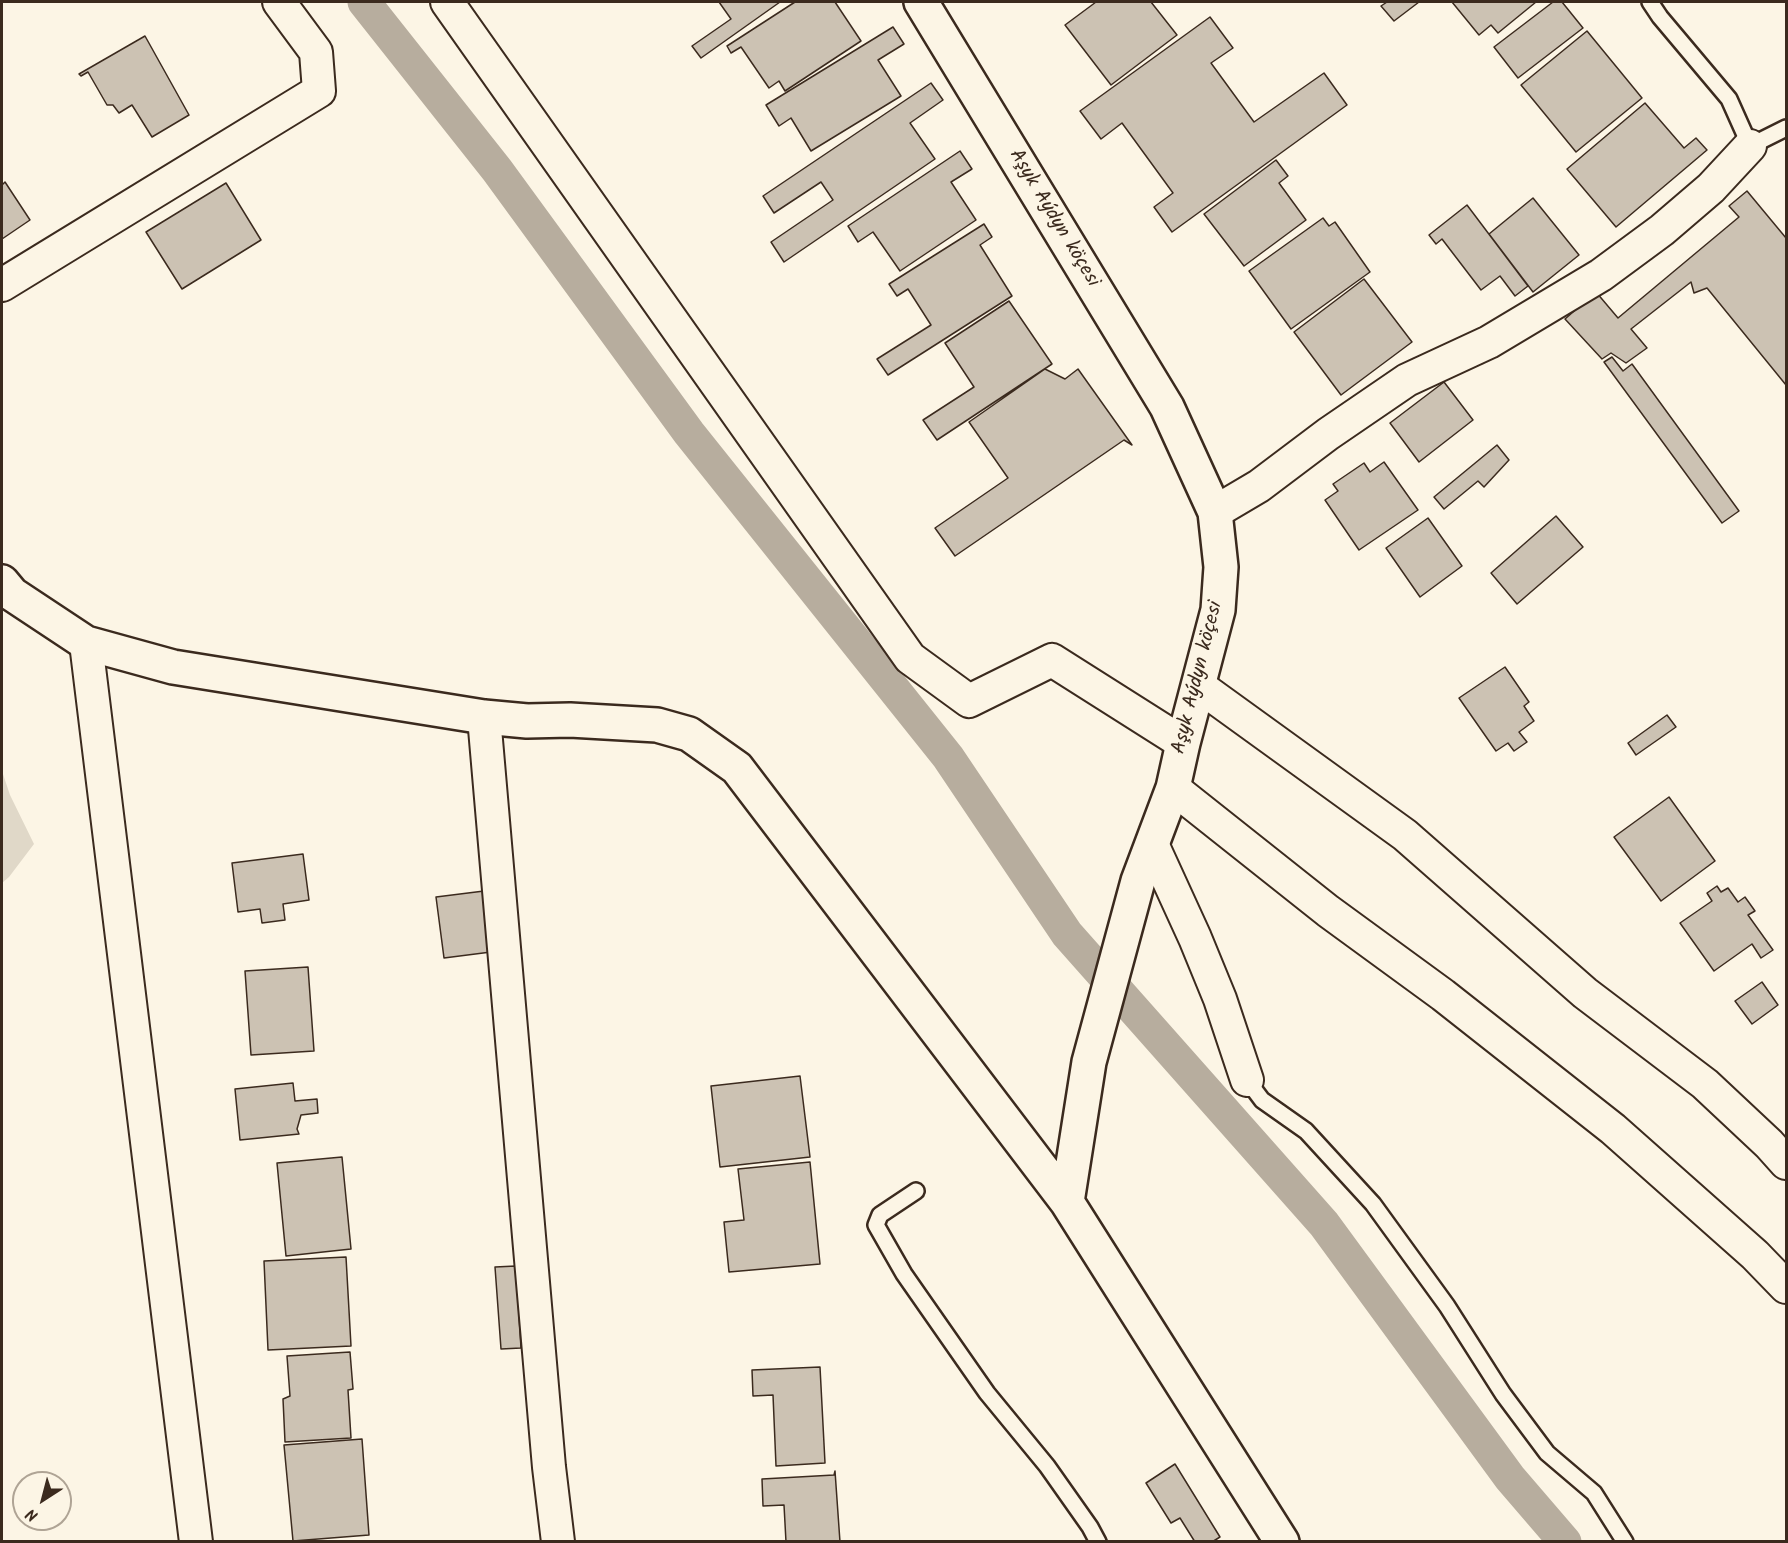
<!DOCTYPE html>
<html>
<head>
<meta charset="utf-8">
<style>
  body { margin:0 }
  #map { position:relative; width:1788px; height:1543px; overflow:hidden; background:#fcf5e5; font-family:Kalam,sans-serif }
  canvas { display:block }
  .frame { position:absolute; inset:0; border:3px solid #3b2a1e; pointer-events:none }
  .north { position:absolute; left:12px; top:1471px; width:60px; height:60px; box-sizing:border-box; background:#fcf5e5; border:2px solid #afa495; border-radius:50%; rotate:216deg; font-size:16px; font-weight:700; line-height:24px; text-align:center; color:#3b2a1e }
  .north::after { content:''; display:block; margin:auto; width:21px; height:27px; background:#3b2a1e; clip-path:polygon(50% 0,100% 100%,50% 72%,0 100%) }
</style>
</head>
<body>
<div id="map">
<canvas width="1788" height="1543"></canvas>
<div class="frame"></div>
<div class="north">N</div>
</div>
<script>
const c = document.querySelector('canvas').getContext('2d');
c.lineJoin = 'round';
function paint(path, color) { c.fillStyle = color; c.fill(path, 'evenodd'); }
function trace(path, color, width, dash) { c.strokeStyle = color; c.lineWidth = width; c.lineCap = dash ? 'butt' : 'round'; c.setLineDash(dash || []); c.stroke(path); }
function write(font, color, halo, rows, align = 'center') {
  c.font = font + ' Kalam,sans-serif'; c.lineWidth = 5; c.setLineDash([]); c.textBaseline = 'middle'; c.strokeStyle = halo; c.fillStyle = color; for (const [text, x, y, turn = 0] of rows) {
    c.save(); c.translate(x, y); c.rotate((+turn || 0) * Math.PI / 180); c.textAlign = isNaN(turn) ? turn : align; if (halo) c.strokeText(text, 0, 0); c.fillText(text, 0, 0); c.restore();
  }
}
paint(new Path2D(`
  M2 771 10 795 34 844 9 877 2 883Z`), '#e0d8c8');
trace(new Path2D(`
  M364 2 497 170 689 433 948 757 1067 934 1324 1224 1510 1478 1565 1542`), '#b7ad9e', 33);
const building = new Path2D(`
  M719 2H780L701 58 692 46 731 19Z
  M795 2H835L861 41 785 91 779 81 769 88 741 47 731 53 727 46Z
  M1096 2H1151L1177 35 1111 85 1065 25Z
  M1387 2H1419L1394 21 1381 6Z
  M1452 2H1536L1498 33 1491 25 1479 35Z
  M1553 2H1562L1583 28 1518 78 1494 47Z
  M1210 17 1233 48 1211 63 1254 122 1324 73 1347 105 1172 232 1154 207 1173 193 1122 123 1101 139 1080 111Z
  M893 27 904 44 878 60 901 96 811 151 791 118 779 126 766 105Z
  M1587 31 1642 98 1576 152 1521 85Z
  M145 36 189 115 152 137 132 105 119 113 113 105H107L88 72 81 76 79 74Z
  M931 83 943 100 910 123 935 159 784 262 771 242 833 200 821 182 774 213 763 196Z
  M1645 103 1684 148 1696 138 1707 150 1616 227 1567 169Z
  M960 151 972 169 951 182 976 220 900 271 873 232 858 242 848 226Z
  M1276 160 1288 176 1279 183 1306 220 1244 266 1204 214Z
  M5 182 30 220 2 239V185Z
  M226 183 261 240 182 289 146 232Z
  M1747 191 1786 238V385L1707 288 1694 293 1691 282 1631 329 1647 348 1626 363 1611 353 1602 359 1565 319 1596 292 1618 318 1739 217 1729 206Z
  M1533 198 1579 255 1533 292 1489 234Z
  M1467 205 1528 286 1515 296 1500 276 1481 290 1442 239 1436 244 1429 235Z
  M1323 218 1329 226 1335 222 1370 272 1291 329 1249 271Z
  M984 224 992 237 980 245 1012 296 888 375 877 359 931 325 908 289 897 296 889 284Z
  M1364 279 1412 342 1341 395 1294 332Z
  M1009 301 1052 364 937 440 923 420 974 387 945 343Z
  M1612 357 1623 371 1632 364 1739 511 1722 523 1604 362Z
  M1045 369 1065 379 1078 369 1132 445 1124 440 955 556 935 528 1008 478 969 422Z
  M1444 382 1473 420 1419 462 1390 423Z
  M1497 445 1509 460 1484 487 1478 481 1444 509 1434 497Z
  M1384 462 1418 510 1359 550 1325 500 1338 491 1333 484 1364 463 1370 472Z
  M1556 516 1583 547 1517 604 1491 573Z
  M1428 518 1462 566 1420 597 1386 548Z
  M1505 667 1529 702 1524 706 1534 721 1519 732 1527 742 1514 751 1508 743 1496 751 1459 698Z
  M1667 715 1676 727 1636 755 1628 743Z
  M1669 797 1715 861 1661 901 1614 837Z
  M303 854 309 900 283 904 285 920 262 923 260 909 238 912 232 863Z
  M1717 886 1721 892 1728 888 1738 902 1745 897 1755 911 1748 915 1773 950 1761 958 1752 944 1714 971 1680 923 1712 901 1707 893Z
  M484 891 491 952 444 958 436 897Z
  M308 967 314 1051 251 1055 245 971Z
  M1762 982 1778 1005 1752 1024 1735 1001Z
  M800 1076 810 1157 720 1167 711 1086Z
  M293 1083 295 1101 317 1099 318 1113 301 1115 297 1129 299 1134 240 1140 235 1089Z
  M342 1157 351 1249 286 1256 277 1163Z
  M810 1162 820 1264 729 1272 724 1222 744 1220 738 1169Z
  M346 1257 351 1346 268 1350 264 1261Z
  M516 1266 521 1348 501 1349 495 1267Z
  M350 1352 353 1389 348 1390 351 1438 285 1442 283 1399 290 1396 287 1356Z
  M820 1367 825 1463 776 1466 773 1395 753 1396 752 1370Z
  M362 1439 369 1535 293 1541 284 1445Z
  M1175 1464 1220 1537 1212 1542H1195L1180 1518 1171 1523 1146 1483Z
  M835 1471 840 1542H786L784 1505 763 1506 762 1479 834 1475Z`);
paint(building, '#ccc2b3');
trace(building, '#3b2a1e', 1.5);
const lane = new Path2D(`
  M1650 2 1660 17 1729 99 1750 146 1786 128
  M1247 1080 1262 1100 1306 1131 1373 1204 1447 1306 1503 1394 1547 1453 1594 1493 1625 1542
  M916 1191 880 1215 876 1225 904 1274 987 1393 1047 1466 1090 1527 1098 1542`);
const street = new Path2D(`
  M447 2 910 658 969 701 1052 660 1183 743
  M2 285 319 91 316 52 279 2
  M1215 512 1259 486 1328 434 1407 380 1489 342 1601 275 1662 230 1711 188 1750 146
  M86 643 196 1542
  M1199 686 1405 835 1585 993 1705 1084 1769 1144 1786 1163
  M484 717 549 1467 558 1542
  M1173 788 1328 911 1443 995 1613 1129 1755 1255 1786 1287
  M1152 844 1195 938 1220 999 1247 1080`);
const secondary = new Path2D(`
  M921 2 1167 407 1215 512 1221 567 1218 610 1183 743 1173 788 1138 881 1089 1062 1067 1202
  M2 582 12 594 86 643 173 667 484 717 527 721 570 720 657 725 689 734 737 768 1067 1202 1282 1542`);
trace(lane, '#3b2a1e', 20);
trace(street, '#3b2a1e', 36);
trace(secondary, '#3b2a1e', 38);
trace(lane, '#fcf5e5', 15);
trace(street, '#fcf5e5', 32);
trace(secondary, '#fcf5e5', 33);
write('20px', '#3b2a1e', '#fcf5e5', [
  ["Aşyk Aýdyn köçesi",1053,219,59],
  ["Aşyk Aýdyn köçesi",1199,678,-76]
]);
</script>
</body>
</html>
